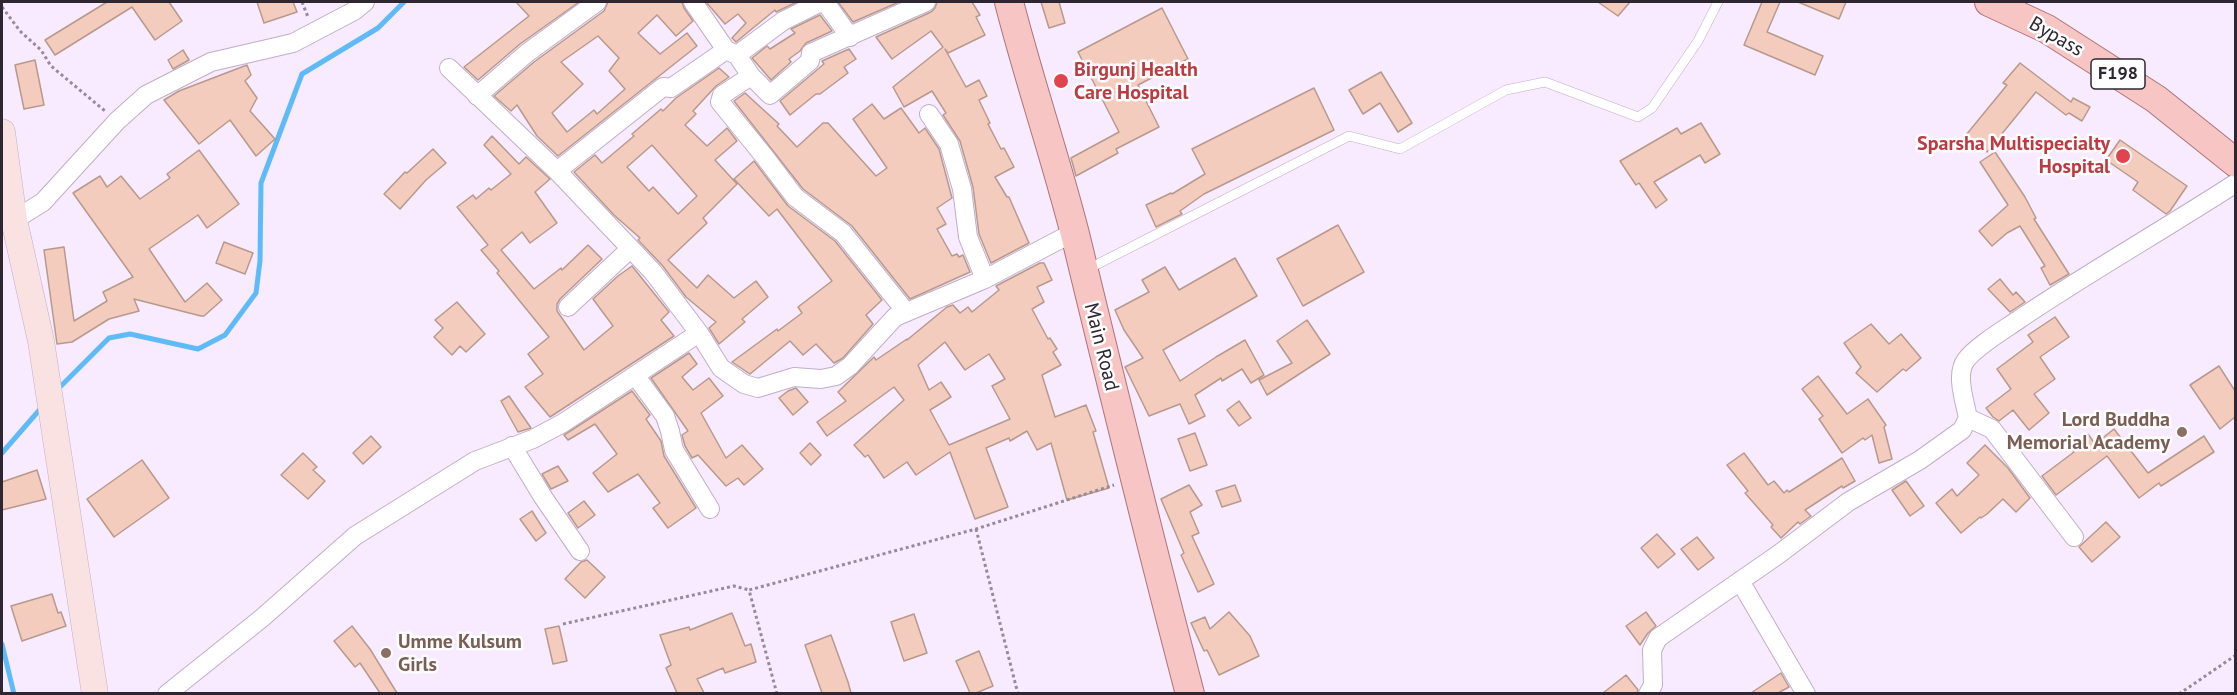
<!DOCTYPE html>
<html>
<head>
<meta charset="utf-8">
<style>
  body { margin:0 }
  #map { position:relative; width:2237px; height:695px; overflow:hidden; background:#f8eaff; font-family:"PT Sans",sans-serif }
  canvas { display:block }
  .frame { position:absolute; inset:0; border:3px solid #2e2731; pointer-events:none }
</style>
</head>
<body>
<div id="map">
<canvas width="2237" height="695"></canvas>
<div class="frame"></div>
</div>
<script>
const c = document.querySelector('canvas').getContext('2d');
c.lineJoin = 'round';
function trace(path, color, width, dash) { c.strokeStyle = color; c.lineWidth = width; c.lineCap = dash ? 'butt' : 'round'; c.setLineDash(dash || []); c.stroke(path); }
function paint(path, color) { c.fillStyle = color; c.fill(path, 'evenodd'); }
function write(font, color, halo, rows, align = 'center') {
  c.font = font + ' "PT Sans",sans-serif'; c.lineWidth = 5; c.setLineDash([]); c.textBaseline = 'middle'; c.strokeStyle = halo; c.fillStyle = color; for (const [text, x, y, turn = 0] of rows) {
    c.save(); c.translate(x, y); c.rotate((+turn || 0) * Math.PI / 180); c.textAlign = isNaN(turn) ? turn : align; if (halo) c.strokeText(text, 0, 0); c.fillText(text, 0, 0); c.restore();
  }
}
trace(new Path2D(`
  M56 391 109 338 130 334 198 349 225 335 256 293 260 261 261 183 302 74 378 28 404 2
  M2 453 42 407
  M2 644 14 694`), '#5fbbf8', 5);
const building = new Path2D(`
  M107 2H169L182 21 155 40 132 7 55 55 45 40Z
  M257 2H293L297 12 264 23Z
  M516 2H579L520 44 478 80 464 67 529 16Z
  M608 2H682L684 8 693 21 676 36 657 15 638 33 660 54 687 33 697 46 558 156 537 136 517 105 511 111 494 96 534 62 604 11ZM598 36 619 58 609 71 625 89 597 114 594 110 567 132 552 113 583 84 561 62Z
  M706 2H797L776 12 775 10 736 42 732 38 746 23 738 14 725 24Z
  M838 2H899L853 22Z
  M937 2H972L980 15 976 17 985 35 948 53 945 49 966 87 979 80 987 96 979 100 990 123 988 124 1001 149 1004 148 1014 167 995 177 1007 197H1009L1029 243 991 263 979 234 973 187 960 141 943 115 946 113 932 91 904 107 893 87 943 47 931 31 892 59 876 37 931 12 935 8Z
  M1041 2H1059L1065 23 1049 28Z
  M1598 2H1630L1618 16Z
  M1762 2H1780L1767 32 1823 56 1815 75 1744 45Z
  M1798 2H1846L1839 19Z
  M1162 8 1188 59 1138 85 1159 127 1116 149 1118 153 1076 176 1071 158 1119 132 1078 52Z
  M820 15 832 31 806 43 800 51 789 59 791 62 771 80 752 58 767 46 770 49 795 33 791 29Z
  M849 49 856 59 844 67 848 73 820 94H816L790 115 780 101 824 64 822 61Z
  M183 50 189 60 173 69 168 60Z
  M35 60 44 105 24 109 15 65Z
  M2020 63 2071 102 2073 98 2090 107 2082 121 2069 113 2066 115 2036 92 1987 152 1966 135 2007 85 2003 83Z
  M247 65 251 75 245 81 257 98 250 111 275 139 256 156 230 120 199 144 164 100 179 91Z
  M719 68 729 77 716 86 693 111 696 114 685 125 707 146 727 128 737 141 715 160 737 184 703 218 707 223 668 260 697 288 708 275 734 298 756 281 768 297 742 319 745 322 719 344 709 328 716 322 686 297 662 265 638 240 640 238 614 215 574 172 595 155 602 163 634 136 632 134 661 109 663 111 676 98ZM652 145 697 196 678 214 653 187 649 191 627 167Z
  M1381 72 1412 123 1398 132 1380 103 1363 114 1349 90Z
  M1314 88 1334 130 1204 194 1180 211 1182 214 1156 227 1146 205 1171 193 1172 194 1205 174 1192 149Z
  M745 93 779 124 777 126 797 147 823 123H828L876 176 887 168 853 119 872 104 884 119 901 108 919 133 925 128 939 149 952 198 937 208 946 224 937 229 952 256 957 254 959 257 963 255 970 272 910 299 852 226 803 189 734 101Z
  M1701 123 1720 154 1705 163 1700 155 1654 182 1667 200 1656 208 1639 183 1636 185 1620 161 1677 128 1681 134Z
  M492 136 519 164 526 157 550 179 535 192 557 223 530 243 522 232 501 250 534 289 561 268 562 270 588 245 602 259 560 299 557 304V311L584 350 613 326 593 299 618 276 632 266 669 312 661 320 674 336 550 417 525 387 543 374 528 354 549 337 497 273 499 271 481 250 488 245 457 207 473 195 476 199 489 188 491 190 511 174 484 145Z
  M2120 140 2187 186 2170 211 2166 214 2133 190 2138 182 2106 160Z
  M433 149 446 163 426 180 400 209 384 194 405 172 407 173Z
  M199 150 239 204 207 228 198 215 149 249 185 302 207 283 222 300 204 316H201L134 299 139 311 109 319 72 342 57 344 44 250 64 247 74 321 107 301 103 292 133 277 73 193 100 176 107 187 121 176 140 199 170 178 167 174Z
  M1995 152 2025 197 2036 218 2034 219 2069 274 2050 285 2041 268 2045 266 2020 226 2007 233 1992 246 1979 231 2008 205 1980 162Z
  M754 161 788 206 835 241 882 300 866 315 873 324 843 358 834 363 816 344 803 355 790 341 750 374 732 362 777 329 778 331 802 313 798 307 832 281 777 209 769 216 734 179Z
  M1338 225 1364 272 1303 306 1277 259Z
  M224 242 253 253 245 274 216 263Z
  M1235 258 1257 296 1163 350 1180 381 1216 357 1245 340 1264 375 1251 383 1242 369 1222 381 1221 378 1195 395 1205 416 1189 424 1180 404 1149 416 1125 367 1143 358 1124 330 1115 310 1149 292 1142 280 1165 267 1179 290Z
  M1040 263H1044L1052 280 1037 287 1044 302 1032 309 1048 339 1050 338 1057 349 1053 352 1061 365 1042 375 1055 417 1086 405 1096 431 1093 432 1109 488 1067 500 1051 443 1037 450 1027 431 1010 441 1009 438 986 448 1008 507 975 519 950 452 916 475 907 462 884 478 868 455 865 457 854 445 904 400 894 387 827 436 817 422 846 401 838 392 874 357 876 360 907 339V340L947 307 953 305 960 313 968 307 972 312 999 290 996 286ZM945 342 965 370 989 354 1005 379 992 386 1010 419 949 445 930 410 951 397 941 382 929 390 918 365Z
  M2000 279 2013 295 2016 292 2025 302 2010 312 1988 289Z
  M457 302 485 334 466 352 460 346 452 355 434 337 443 328 435 320Z
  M2055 317 2069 337 2040 357 2055 379 2034 394 2049 413 2029 430 2013 410 1999 421 1993 417 1986 408 2011 389 1997 369 2033 342 2028 335Z
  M1307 320 1330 354 1267 395 1259 380 1292 363 1277 341Z
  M1871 324 1889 344 1901 334 1921 358 1906 371 1903 369 1877 392 1856 373 1861 367 1844 343Z
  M689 353 697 364 682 377 693 390 709 378 723 396 701 413 726 458 742 445 763 469 744 485 738 478 726 486 698 455 692 458 685 446 682 435 688 431 651 378Z
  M2219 366 2235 391V417L2220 429 2190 385Z
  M1818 376 1847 414 1868 399 1886 425 1884 427 1892 459 1879 463 1872 435 1865 440 1863 438 1842 453 1819 419 1823 416 1802 389Z
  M796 388 808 402 793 415 779 398 788 391Z
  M632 391 650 415 646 419 661 441 664 456 696 508 668 528 653 508 660 503 638 474 608 492 593 473 617 454 595 424 568 440 564 435Z
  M509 396 531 428 518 432 501 401Z
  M1239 401 1251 418 1239 426 1227 410Z
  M2114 429 2148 473 2204 436 2214 452 2161 486 2159 483 2139 498 2107 456 2056 495 2042 476 2074 452 2070 447 2088 434 2095 444Z
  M1195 433 1207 465 1190 471 1178 439Z
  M371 436 381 447 363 464 353 453Z
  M810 443 821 455 811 465 800 453Z
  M1985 445 2008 468 2030 498 2016 512 2003 499 1987 514 1981 518 1980 517 1961 533 1936 503 1952 489 1957 496 1979 475 1967 463Z
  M303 453 317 467 313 470 325 481 308 499 281 475Z
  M1744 453 1768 485 1774 481 1784 493 1787 490 1789 492 1842 458 1855 481 1843 488 1842 486 1805 510 1811 516 1800 524 1798 522 1781 538 1771 527 1773 525 1745 493 1748 491 1727 465Z
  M142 460 169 498 114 537 87 499Z
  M558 466 568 481 551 489 542 474Z
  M37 470 46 499 2 510V482Z
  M1906 481 1924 506 1910 516 1892 490Z
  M1189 485 1202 505 1190 512 1199 533 1192 536 1214 584 1198 592 1181 555 1184 553 1161 499Z
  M1235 485 1241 501 1222 507 1216 491Z
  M584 501 595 515 578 528 568 513Z
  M532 511 546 533 536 541 520 519Z
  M2106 522 2120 537 2092 562 2079 547Z
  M1657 534 1675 554 1658 568 1641 548Z
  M1697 537 1714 558 1698 570 1681 549Z
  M587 560 605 577 585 598 565 579 581 562Z
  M52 594 58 613 61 612 66 626 22 641 11 606Z
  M1229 612 1250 636 1259 656 1219 675 1207 650 1204 651 1191 623 1205 617 1210 629Z
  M1646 612 1656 626 1648 633 1640 645 1626 626Z
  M732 613 745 646 751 644 756 662 725 673 723 668 697 679 704 693H677L666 668 671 665 660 635 689 627 690 630Z
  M914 614 927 653 904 661 891 622Z
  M352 626 370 649 397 693H380L360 663 355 667 334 641Z
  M559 626 567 661 553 664 545 629Z
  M831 635 848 682 851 693H822L805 645Z
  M979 651 993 686 976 693H970L956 661Z
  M1781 673 1789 687 1778 693H1751Z
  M1626 675 1638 690 1637 693H1603Z`);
paint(building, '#f4ccbd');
trace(building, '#b7998d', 1.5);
const lane = new Path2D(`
  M1088 269 1349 136 1400 149 1506 90 1545 82 1638 117 1652 108 1698 41 1718 2`);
const street = new Path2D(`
  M693 2 726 50 737 55 751 76 722 95 720 102 764 156 795 197 843 233 906 312
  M825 2 850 37
  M737 55 783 21 821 2
  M449 68 557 171 653 272 699 333 721 368 744 384 758 388 794 377 821 379 836 376 850 366 895 317 985 279 1074 232
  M751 76 770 95 810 61 811 53 926 2
  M477 96 527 53 597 2
  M929 114 949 144 962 189 968 237 985 279
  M557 171 663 87 671 88 726 50
  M14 220 43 202 117 121 146 95 211 62 293 43 354 11 365 2
  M568 307 630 249
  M635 375 665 416 670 431 674 450 710 509
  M1968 418 1992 429 2074 537
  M512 446 543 497 580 551
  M1740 581 1806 694
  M167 694 262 618 355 536 475 461 533 439 563 423 699 333
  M1648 694 1653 685 1652 650 1658 638 1779 554 1848 502 1920 460 1962 430 1968 418C1965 402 1955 374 1966 360 1976 346 2007 328 2021 318 2091 271 2165 229 2236 183`);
const secondary = new Path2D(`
  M2 132 14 220 41 341 95 694`);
const primary = new Path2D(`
  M1009 2C1029 80 1055 156 1075 234 1112 387 1150 541 1190 694
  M1989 2 2047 29 2156 99 2236 163`);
trace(lane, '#c0aec8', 10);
trace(street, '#c0aec8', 20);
trace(secondary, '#c0aec8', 27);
trace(primary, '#ac7477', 30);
trace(new Path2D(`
  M302 2 308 17
  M2 7 20 31 41 50 51 66 105 111
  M976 529 1018 694
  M563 624 734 586 749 590
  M777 694 749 590 976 529 1114 485
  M2179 694 2236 655`), '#958b9a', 3, [3, 3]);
trace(lane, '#fff', 9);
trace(street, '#fff', 18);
trace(secondary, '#fae2e2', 26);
trace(primary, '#f6c5c4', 28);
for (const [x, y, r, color] of [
  [1061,81,8,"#e0444e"],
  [2123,156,8,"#e0444e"],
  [2182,432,6,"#8d6e63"],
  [386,653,6,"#8d6e63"]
]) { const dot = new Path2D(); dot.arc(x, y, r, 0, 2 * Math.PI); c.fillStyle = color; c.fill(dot); trace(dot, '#fdfdfd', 2); }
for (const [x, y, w] of [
  [2118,74,54]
]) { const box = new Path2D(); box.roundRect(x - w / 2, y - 15, w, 30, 4.5); c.fillStyle = '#fdfdfd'; c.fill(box); trace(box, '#2e2731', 1.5); }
write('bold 18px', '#2e2731', null, [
  ["F198",2118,74]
]);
write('20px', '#2e2731', '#fdfdfd', [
  ["Bypass",2056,37,30],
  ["Main Road",1101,347,76]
]);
write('bold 20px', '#be3a42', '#fdfdfd', [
  ["Birgunj Health",1074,70],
  ["Care Hospital",1074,93],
  ["Sparsha Multispecialty",2110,144,"right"],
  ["Hospital",2110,167,"right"]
], 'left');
write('bold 20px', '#785e54', '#fdfdfd', [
  ["Lord Buddha",2170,420],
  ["Memorial Academy",2170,443],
  ["Umme Kulsum",398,642,"left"],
  ["Girls",398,665,"left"]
], 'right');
</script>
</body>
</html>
